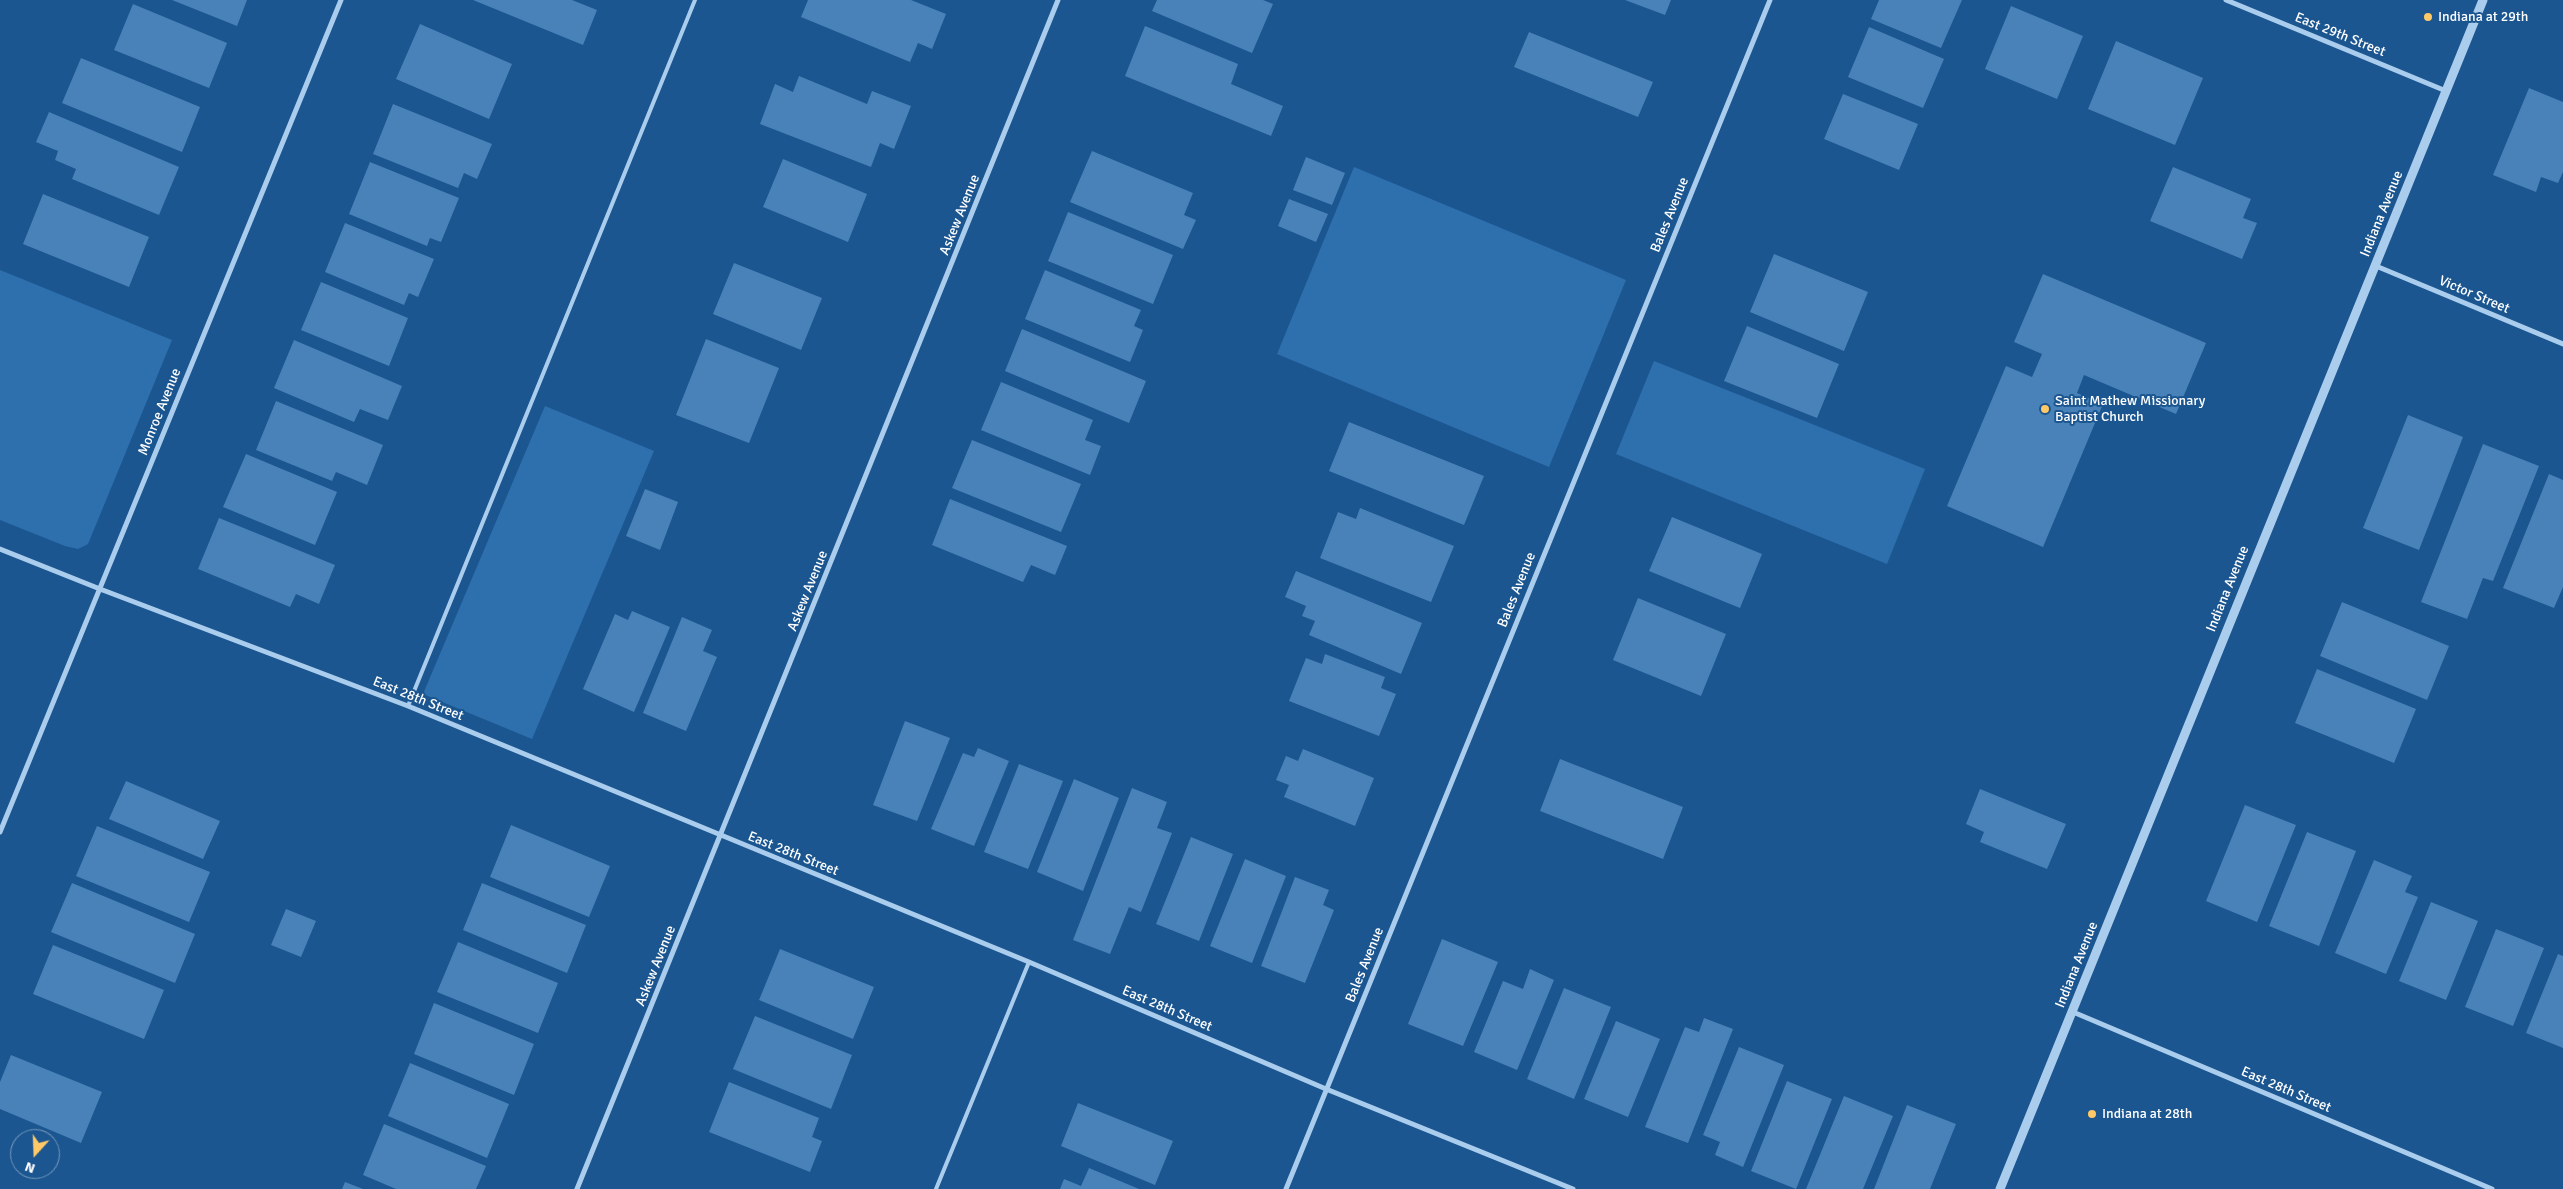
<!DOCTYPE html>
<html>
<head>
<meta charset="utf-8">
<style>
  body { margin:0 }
  #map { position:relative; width:2563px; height:1189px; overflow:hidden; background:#1b5690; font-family:Signika,sans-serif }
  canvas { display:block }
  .north { position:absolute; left:10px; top:1129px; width:50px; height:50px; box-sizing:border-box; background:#1b5690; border:1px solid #769abc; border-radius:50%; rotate:200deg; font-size:14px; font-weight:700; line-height:20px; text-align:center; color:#fff }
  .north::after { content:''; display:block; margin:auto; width:18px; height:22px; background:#ffc967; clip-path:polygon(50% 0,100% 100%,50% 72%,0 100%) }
</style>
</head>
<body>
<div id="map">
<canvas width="2563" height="1189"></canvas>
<div class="north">N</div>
</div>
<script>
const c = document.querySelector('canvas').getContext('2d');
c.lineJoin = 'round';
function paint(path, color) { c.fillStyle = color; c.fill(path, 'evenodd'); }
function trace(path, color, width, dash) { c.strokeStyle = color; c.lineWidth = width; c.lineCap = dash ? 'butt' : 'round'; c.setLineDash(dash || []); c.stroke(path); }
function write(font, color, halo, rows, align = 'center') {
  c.font = font + ' Signika,sans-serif'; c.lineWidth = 4; c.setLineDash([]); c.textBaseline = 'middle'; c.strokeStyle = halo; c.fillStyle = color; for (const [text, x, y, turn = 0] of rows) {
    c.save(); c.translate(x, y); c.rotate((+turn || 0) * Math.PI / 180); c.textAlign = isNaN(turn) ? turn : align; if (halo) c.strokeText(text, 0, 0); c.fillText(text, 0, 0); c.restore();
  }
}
paint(new Path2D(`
  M1354 167 1626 280 1549 467 1277 354Z
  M0 270 172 340 88 544 78 549 65 546 0 520Z
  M1654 361 1925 469 1887 564 1616 454Z
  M545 406 654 451 532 739 423 694Z`), '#2e70ae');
paint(new Path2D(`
  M172 0H247L237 26Z
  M473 0H572L597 10 583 45Z
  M808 0H911L946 14 932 49 918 43 910 62 801 17Z
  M1157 0H1263L1273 4 1252 53 1152 11Z
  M1625 0H1671L1665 15Z
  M1879 0H1962L1941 48 1871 19Z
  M133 4 227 43 209 88 114 50Z
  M2011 6 2083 36 2057 99 1985 69Z
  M420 24 512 64 489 119 396 79Z
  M1145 26 1238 64 1231 84 1283 106 1271 136 1125 76Z
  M1869 27 1944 59 1923 108 1848 77Z
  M1529 32 1653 82 1638 117 1514 67Z
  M2116 41 2203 78 2175 145 2088 109Z
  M81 58 200 107 182 152 62 103Z
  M799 76 867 104 872 91 911 106 894 149 880 143 871 167 760 124 775 84 793 92Z
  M2529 88 2563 102V172L2558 183 2541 177 2536 192 2493 175Z
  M1843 94 1918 124 1899 170 1824 139Z
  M393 104 492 144 477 179 464 173 458 188 373 154Z
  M49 112 179 167 159 215 72 179 76 169 55 160 58 151 36 142Z
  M1092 151 1193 193 1184 215 1196 220 1183 249 1070 202Z
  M1306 157 1345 173 1332 205 1293 190Z
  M783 159 867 194 848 242 763 207Z
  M370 162 459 198 441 242 430 238 427 246 349 214Z
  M2173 167 2251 199 2243 218 2257 223 2242 259 2150 221Z
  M43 194 149 237 129 287 23 244Z
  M1289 199 1328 214 1316 242 1278 226Z
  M1068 212 1173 255 1153 304 1048 261Z
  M345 223 434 259 418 297 409 293 404 305 325 272Z
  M1774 254 1868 292 1844 351 1750 312Z
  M734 263 822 298 801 350 713 314Z
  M1045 270 1141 310 1134 326 1143 330 1130 362 1025 319Z
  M2043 274 2206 343 2176 414 2084 375 2077 393 2103 404 2043 547 1947 506 2006 366 2032 377 2042 354 2014 342Z
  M321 282 408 318 389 366 301 330Z
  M1747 326 1839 364 1817 418 1724 381Z
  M1022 329 1146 381 1129 423 1005 371Z
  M706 339 779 368 749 443 676 415Z
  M294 340 402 386 388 420 360 409 354 422 274 388Z
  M1001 382 1093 420 1085 440 1101 446 1090 475 981 430Z
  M276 401 383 445 367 485 336 472 332 481 256 450Z
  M2408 415 2463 437 2419 550 2363 528Z
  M1349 422 1484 476 1464 525 1329 471Z
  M972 440 1081 484 1061 532 952 488Z
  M2483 444 2539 466 2493 581 2483 578 2467 619 2421 602Z
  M246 454 337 492 315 545 223 507Z
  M2549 474 2563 480V587L2554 608 2503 588Z
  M645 489 678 502 660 550 626 536Z
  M950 499 1067 546 1055 575 1031 565 1023 582 932 545Z
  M1360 508 1454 546 1431 602 1320 558 1338 512 1356 519Z
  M1672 517 1762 554 1740 608 1649 571Z
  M219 518 335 565 319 604 296 594 290 607 198 569Z
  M1296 571 1422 623 1401 674 1309 635 1315 621 1302 616 1306 606 1285 597Z
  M1638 598 1726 634 1701 696 1613 660Z
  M2342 602 2449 646 2427 700 2320 656Z
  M632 611 670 627 634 712 583 689 615 614 628 620Z
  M682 617 712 630 703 651 717 657 686 731 643 713Z
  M1325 654 1385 677 1381 688 1396 694 1379 736 1289 701 1306 658 1322 664Z
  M2317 669 2416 709 2394 763 2295 723Z
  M905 721 950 738 917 821 873 805Z
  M978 748 1009 761 974 846 931 829 963 753 974 757Z
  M1303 749 1374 778 1355 826 1284 797 1289 785 1276 780 1286 756 1298 761Z
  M1560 759 1683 807 1663 859 1540 811Z
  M1019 764 1063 781 1028 869 984 852Z
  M1074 779 1119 798 1083 891 1037 872Z
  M126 781 220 821 203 859 109 819Z
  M1132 788 1167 802 1157 828 1172 833 1141 912 1129 907 1110 954 1073 940Z
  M1980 789 2066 824 2047 869 1980 842 1984 832 1966 824Z
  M2245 805 2296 825 2257 922 2206 901Z
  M511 825 610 866 589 917 490 877Z
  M97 826 210 872 189 922 76 876Z
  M2307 832 2356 851 2319 946 2269 926Z
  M1191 837 1233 854 1199 941 1156 924Z
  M1245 859 1286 876 1252 963 1210 946Z
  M2374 860 2412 876 2405 892 2418 897 2386 974 2335 953Z
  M1295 877 1329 890 1323 905 1334 910 1305 983 1261 966Z
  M72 883 195 934 175 983 51 932Z
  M482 883 586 925 567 973 463 930Z
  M2431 902 2478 921 2446 1000 2399 981Z
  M286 909 316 921 301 957 271 945Z
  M2496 929 2544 948 2513 1026 2465 1007Z
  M1442 939 1498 962 1463 1046 1408 1024Z
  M458 942 558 983 538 1033 437 992Z
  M53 945 164 990 144 1039 33 994Z
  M780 949 874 987 853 1039 759 1000Z
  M2558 954 2563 956V1048L2526 1033Z
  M1530 969 1554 980 1517 1070 1474 1052 1503 981 1523 989Z
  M1564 988 1611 1007 1574 1099 1527 1079Z
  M434 1003 534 1044 514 1095 414 1054Z
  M755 1016 852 1055 831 1109 733 1069Z
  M1704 1018 1733 1029 1688 1143 1645 1127 1685 1027 1699 1032Z
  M1616 1021 1660 1039 1628 1117 1584 1099Z
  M1739 1047 1784 1065 1743 1167 1715 1155 1720 1142 1703 1135Z
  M11 1055 102 1092 81 1143 0 1109V1082Z
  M410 1063 509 1104 487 1158 388 1116Z
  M1787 1081 1832 1099 1796 1189 1751 1171Z
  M729 1082 819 1118 812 1137 822 1141 810 1172 709 1132Z
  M1844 1096 1893 1116 1863 1189H1806Z
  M1078 1103 1173 1141 1155 1185 1061 1146Z
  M1907 1105 1956 1124 1930 1189H1874Z
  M384 1124 486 1166 476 1189H396L363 1175Z
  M1089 1168 1139 1189H1060L1064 1179 1081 1186Z
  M345 1182 363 1189H342Z`), '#4882b9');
trace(new Path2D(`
  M408 706 695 0
  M936 1189 1029 962`), '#aacdee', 4);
trace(new Path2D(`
  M2226 0 2446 91
  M2376 266 2563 344
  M0 549 100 589 408 706 1029 962 1326 1089 1573 1189
  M0 832 341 0
  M2073 1012 2492 1189
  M577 1189 1058 0
  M1286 1189 1770 0`), '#aacdee', 5);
trace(new Path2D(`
  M2000 1189 2483 0`), '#aacdee', 9);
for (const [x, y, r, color] of [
  [2428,17,5,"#ffc967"],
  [2045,409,5,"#ffc967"],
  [2092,1114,5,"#ffc967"]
]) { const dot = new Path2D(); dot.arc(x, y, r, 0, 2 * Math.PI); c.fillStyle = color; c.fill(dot); trace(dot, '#1b5690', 2); }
write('14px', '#fff', '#1b5690', [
  ["Indiana at 29th",2438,17],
  ["Saint Mathew Missionary",2055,401],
  ["Baptist Church",2055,417],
  ["Indiana at 28th",2102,1114]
], 'left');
write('14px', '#fff', '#1b5690', [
  ["East 29th Street",2340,35,22],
  ["Indiana Avenue",2382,214,-68],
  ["Askew Avenue",960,215,-68],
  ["Bales Avenue",1670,215,-68],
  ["Victor Street",2474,295,23],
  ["Monroe Avenue",160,412,-68],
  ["Indiana Avenue",2228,589,-68],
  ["Bales Avenue",1517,590,-68],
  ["Askew Avenue",808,591,-68],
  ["East 28th Street",418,699,22],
  ["East 28th Street",793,854,22],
  ["Bales Avenue",1365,965,-68],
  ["Indiana Avenue",2077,965,-68],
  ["Askew Avenue",656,966,-68],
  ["East 28th Street",1167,1009,23],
  ["East 28th Street",2286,1090,23]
]);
</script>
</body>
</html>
